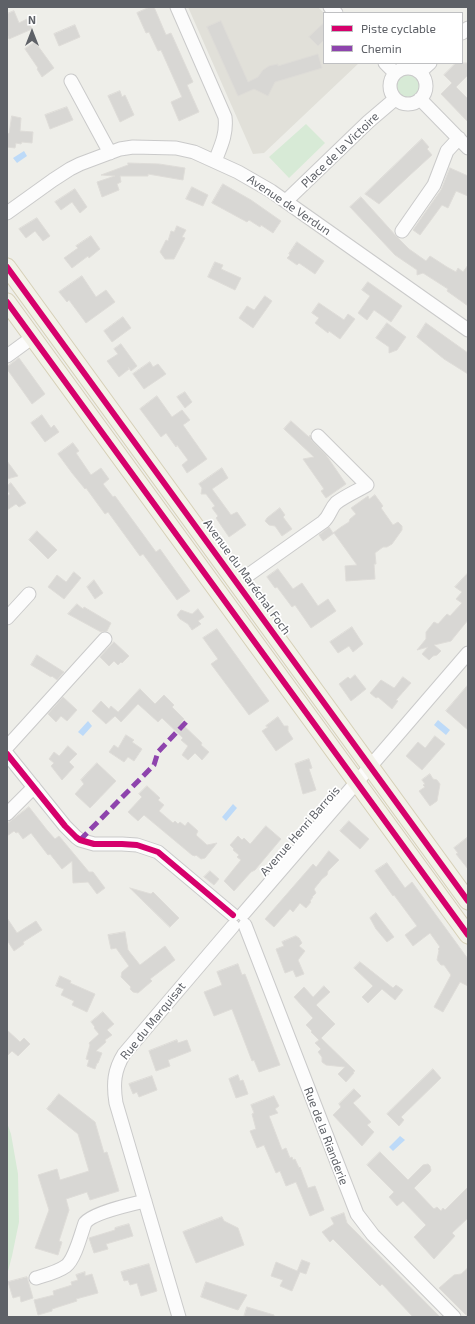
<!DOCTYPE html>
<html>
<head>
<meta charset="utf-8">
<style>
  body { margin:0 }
  #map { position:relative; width:475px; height:1324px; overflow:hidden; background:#eeeee9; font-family:"Exo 2",sans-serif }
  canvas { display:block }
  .frame { position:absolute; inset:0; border:8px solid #5e6167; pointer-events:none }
  .legend { position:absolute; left:323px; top:12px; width:140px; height:52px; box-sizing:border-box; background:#fff; border:1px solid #bfc0c2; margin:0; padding:5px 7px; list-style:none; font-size:12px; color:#5e6167 }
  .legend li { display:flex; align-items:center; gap:8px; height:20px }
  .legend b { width:20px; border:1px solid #bfc0c2 }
  .north { position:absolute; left:12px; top:12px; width:40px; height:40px; -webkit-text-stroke:3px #fff; paint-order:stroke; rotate:0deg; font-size:11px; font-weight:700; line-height:16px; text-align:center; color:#5e6167 }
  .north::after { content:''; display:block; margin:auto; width:14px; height:18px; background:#5e6167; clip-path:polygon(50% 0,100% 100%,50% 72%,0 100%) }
</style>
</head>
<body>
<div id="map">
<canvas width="475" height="1324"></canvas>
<div class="frame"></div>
<ul class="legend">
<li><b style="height:5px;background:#d6006c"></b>Piste cyclable</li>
<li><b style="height:5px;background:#8e44ad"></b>Chemin</li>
</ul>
<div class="north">N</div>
</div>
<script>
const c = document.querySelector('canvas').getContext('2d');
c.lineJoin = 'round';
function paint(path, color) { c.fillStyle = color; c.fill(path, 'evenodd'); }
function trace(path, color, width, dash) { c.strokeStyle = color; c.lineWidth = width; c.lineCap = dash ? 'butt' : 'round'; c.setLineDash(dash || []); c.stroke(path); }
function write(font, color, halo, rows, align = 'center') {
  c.font = font + ' "Exo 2",sans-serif'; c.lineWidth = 3.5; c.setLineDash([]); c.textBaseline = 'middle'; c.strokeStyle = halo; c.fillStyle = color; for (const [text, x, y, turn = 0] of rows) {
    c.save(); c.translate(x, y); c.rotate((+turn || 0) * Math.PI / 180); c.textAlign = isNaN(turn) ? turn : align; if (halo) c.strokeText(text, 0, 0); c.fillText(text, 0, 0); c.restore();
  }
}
paint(new Path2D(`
  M188 7H318L324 13V63H359L264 153 253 154Z`), '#e1e0d9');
paint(new Path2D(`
  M395 86a12 12 0 1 1 24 0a12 12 0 1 1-24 0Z
  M306 124 325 143 289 178 269 157Z
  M7 1123 11 1134 18 1174 19 1222 12 1256 7 1275Z`), '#d7ead6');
paint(new Path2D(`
  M24 151 27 156 17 163 13 158Z
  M438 720 450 730 446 735 434 725Z
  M88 721 92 726 83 736 78 732Z
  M233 804 237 808 226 821 222 817Z
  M400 1136 405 1140 393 1151 389 1147Z`), '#bddaf8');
const building = new Path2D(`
  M150 7H154L166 35 171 33 193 82 187 85 199 112 179 121 171 102 182 97 161 50 158 51 149 32 146 33 137 13Z
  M14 11 19 23 27 19 32 29 9 39 7 33V14Z
  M221 21 248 82 258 77 263 70 269 66 278 64V66L318 54 322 68 275 82 268 96 254 89 238 96 207 27Z
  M324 23V40L318 46 309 37Z
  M75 25 80 37 59 46 54 34Z
  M35 42 54 68 42 77 37 69 38 68 25 49Z
  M456 63H468V75L456 87 468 99V122L441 94 452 83 444 75Z
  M120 91 122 97 125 95 134 115 120 122 108 96Z
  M67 107 73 120 50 129 45 115Z
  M12 116 21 118 20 131 33 132 32 143 22 142 21 144 16 143 15 148 7 147V135L9 133Z
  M422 139 429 147 427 149 432 155 409 176 379 204 365 194Z
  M128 163 159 164 185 168 183 180 148 174V176H120L121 182 117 184 119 190 102 197 97 182 115 176 101 175 128 165Z
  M450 168 468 176V196L456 191 448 208 442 205 420 235 413 230 441 190Z
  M223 184 251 200 281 221 273 233 261 225 260 227 249 220 247 222 212 203Z
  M192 187 208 195 203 206 186 199Z
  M75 189 87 207 80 213 72 202 61 210 55 202Z
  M361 197 397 237 409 249 426 261 430 256 447 267 456 272 458 268 463 272 468 265V306L447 291 448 289 423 273 417 275V270L395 255 350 207Z
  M37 218 50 236 43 241 35 231 26 238 19 229Z
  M177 226 186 230 182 237 185 238 174 259H165L160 252 166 240 168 241 171 231 174 232Z
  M91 236 100 249 89 258 88 256 72 268 64 258 78 248 76 246Z
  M297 242 324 261 315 274 299 263 297 265 287 258 290 255 289 254Z
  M215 262 223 265 221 269 241 278 235 290 208 277Z
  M82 276 96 297 106 290 115 302 86 323 69 300 67 302 59 292Z
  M368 282 402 306 391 322 374 310 367 320 358 313 370 296 362 290Z
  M265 296 272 301 253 328 239 318 247 306 254 310Z
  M319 303 344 320 348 314 355 319 340 339 329 331 328 333 315 323 319 318 312 313Z
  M123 317 131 328 112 342 104 331Z
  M387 323 406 337 397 350 389 353V347L376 338Z
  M426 323 468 353V374L444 359 417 337Z
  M121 344 137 366 131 371 128 367 129 369 119 377 107 361 118 354 114 349Z
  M19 358 45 394 32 404 7 369V367Z
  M150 362 153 367 158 364 166 374 144 389 133 374Z
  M185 392 192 402 185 408 177 397Z
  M157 396 172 417 182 410 190 420 183 425 207 459 187 473 182 465 188 460 177 445 176 447 166 433 161 437 140 409Z
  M42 415 51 428 54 425 59 432 45 442 31 423Z
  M291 421 309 437 310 435 312 441 326 455 346 484 326 498 321 491 324 489 303 459 314 457 284 429Z
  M73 443 79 451 76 453 91 475 101 468 109 479 103 484 113 497 115 496 156 552 160 549 190 591 177 600 143 554 140 556 108 512 105 514 86 488 85 489 72 473 58 454Z
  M7 461 18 476 7 479Z
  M222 468 228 478 212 489 231 515 237 512 246 525 229 537 216 518 218 516 212 508 215 506 206 494H201L202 488 199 484Z
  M11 483 26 503 19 507 16 504 7 510V496L10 494 7 490V486Z
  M375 495 383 506 381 508 393 525 398 522 402 526V530L392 544 387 547H383L375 553 376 564H374L375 579 346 581 345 566 357 565 334 533 323 541 319 535 329 527 333 533 341 527 349 522 350 519 356 514 351 508 368 496 369 499Z
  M280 508 285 515 283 517 292 529 282 536 275 526 269 525 265 521 267 518Z
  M37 531 57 550 48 559 29 540Z
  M278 569 293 589 302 583 318 606 328 599 336 611 311 628 295 605 292 607 277 587 275 588 267 577Z
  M74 572 81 578 64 599 48 587 57 575 66 582Z
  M468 573V620L451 641 434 645 441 651 437 655 433 656 429 660 422 654 428 647 417 650 426 639V632L434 622 438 624 447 614 450 616 462 603 456 599 462 592 455 587Z
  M94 580 103 593 95 599 87 587Z
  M77 604 83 609 84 607 111 623 107 631 101 632 68 614Z
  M198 609 204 617 198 621 201 624 192 630 188 624 180 619 177 615 181 610 192 614Z
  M352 627 363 644 353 652 349 646 338 653 330 642Z
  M217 629 269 701 249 715 211 664 218 659 203 638Z
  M114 642 129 656 122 663 121 662 118 665 114 661 109 666 100 657Z
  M37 655 64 672 57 680 52 676 51 677 31 665Z
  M355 675 366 689 351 701 339 684 348 677 350 679Z
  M403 677 411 683 396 700 398 701 392 709 378 697 376 698 370 693 381 680 394 688Z
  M468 685V730L446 711Z
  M140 689 155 704 164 695 174 705 172 707 184 719 181 723 202 743 201 745 209 752 202 760 195 753 188 760 182 755 188 746 181 740 183 738 162 718 158 722 138 704 121 722 115 716 106 724 92 711 101 701 109 709 111 706 118 712Z
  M63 697 77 710 67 721 61 716 56 722 48 714Z
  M278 717 284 726H288V731L293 739 276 751 262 731 268 727 266 726Z
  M126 735 134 740 132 742 142 749 134 761 128 757 124 762 109 752 114 745 118 748Z
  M435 736 445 744 422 770 406 756 418 742 425 748Z
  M68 746 77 754 69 762 74 767 62 780 51 766 54 763 49 759 54 752 59 756Z
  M309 759 312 768 309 769 316 790 303 794 295 764Z
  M97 763 116 781 90 808 75 794 84 784 81 780Z
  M430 774 433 779 437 780 440 784 437 801 430 806 419 791 425 787 423 785 425 784 422 780Z
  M147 786 160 798 158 800 164 805 159 811 173 823 175 821 178 824 180 822 185 826 188 822 198 831 196 835 207 845 217 843 205 858 201 859 196 855 195 856 192 855 144 815 138 821 128 812 142 797 139 794Z
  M29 807 47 830 55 839 59 836 89 872H93L105 888 97 894 88 882 73 883 72 861 62 869 50 854 48 855 31 833 23 839 18 832 16 833 14 831 7 836V824Z
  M349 821 369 839 360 849 340 831Z
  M266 826 281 839 255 870 251 872 234 891 224 881 241 860 237 857 239 855 233 850 234 849 230 845 238 836 242 840 244 838 250 844Z
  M468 837V869L456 854 458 853 454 848Z
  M329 851 339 860 328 871 327 875 322 879 314 889 316 893 312 897H313L310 901 311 902 306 908 300 903 293 912 290 909 274 927 265 919 313 864 316 867Z
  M387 863 405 888 412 882 468 959V986L460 982 443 1012 434 1007 451 975 444 965H441L437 960 439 950 438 949 440 947 430 933 413 946 405 935 417 926 394 895 393 896 375 871Z
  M210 871 219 879 214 885 204 877Z
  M130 888 151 894 153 892 179 918 170 927Z
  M376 913 394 937 387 942 376 929 370 918Z
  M7 918 17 933 36 921 42 930 23 942 24 944 14 951 7 940Z
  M125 932 128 950 140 965 165 946 175 960 150 979 152 981 138 993 133 992 130 989 131 987 121 977 122 972 129 966 116 948 111 949 108 935Z
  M296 936 299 938 302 943 299 946 305 951 298 960 304 974 296 977 293 970 285 973 276 949 284 946 282 942Z
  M360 962 393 988 396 985 403 990 395 1000 382 989 368 1003 362 997 373 986 354 968Z
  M238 964 242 975 245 974 280 1065 259 1072 254 1060 252 1061 232 1009 214 1016 204 992 222 985 217 972Z
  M60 976 71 981 70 983 95 994 87 1012 72 1005 74 1001 61 995 64 989 56 986Z
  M324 986 330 992 316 1005 335 1024 321 1038 355 1071 353 1072 354 1073 346 1082 338 1074 345 1067 326 1065 322 1062V1057L318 1052 321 1049 315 1043 319 1040 311 1032 312 1031 306 1025 313 1018 294 997 304 987 313 997Z
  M103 1012 114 1024 107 1030 112 1035 105 1040 106 1042 96 1051 102 1053 98 1063H97L95 1069 87 1066 89 1060 86 1059 90 1045 89 1043 99 1034 94 1028 95 1027 91 1022Z
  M7 1030 20 1042 24 1038 30 1044 18 1056 12 1051 7 1056Z
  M177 1040 178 1043 187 1040 191 1051 168 1060 170 1066 156 1071 149 1051Z
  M433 1069 441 1078 401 1117 404 1120 399 1126 387 1114Z
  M238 1075 240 1081 243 1080 248 1094 236 1098 229 1079Z
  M152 1076 157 1090 139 1097 137 1092 133 1094 129 1084Z
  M354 1089 361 1096 353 1103 371 1122 367 1125 374 1132 362 1146 333 1115 341 1107 339 1104Z
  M59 1094 95 1122 104 1153 107 1152 119 1191 90 1200 87 1192 66 1199 69 1210 59 1241 62 1242 58 1255 35 1248 49 1210 38 1175 57 1169 60 1180 89 1171 78 1134 47 1109Z
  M274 1096 279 1106 275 1109 278 1113 269 1116 282 1150 286 1148 290 1158 292 1157 293 1160 295 1159 299 1168 300 1167 308 1188 315 1186 324 1210 310 1216 296 1182 286 1186 280 1171 276 1173 264 1145 257 1148 250 1131 256 1129 252 1114 254 1113 251 1105Z
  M380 1152 408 1180 423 1165 428 1164 430 1166 431 1170 430 1172 414 1188 434 1209 437 1207 441 1211 443 1208 445 1210 468 1187V1218L452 1233 455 1236 434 1259 414 1237 426 1225 403 1201 397 1206 389 1197 394 1192 367 1165Z
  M344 1213 347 1223 440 1317H413L382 1284 380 1286 333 1239 330 1242 322 1232 334 1224 331 1218Z
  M222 1217 224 1221 238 1228 244 1245 196 1263 183 1232Z
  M129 1224 133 1236 106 1244 108 1249 94 1253 89 1238 115 1230V1228Z
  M302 1260 310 1263 306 1274 300 1272 292 1291 280 1286 283 1280 271 1276 276 1262 297 1271Z
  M149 1264 157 1291 141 1296 137 1283 130 1285 128 1280 124 1281 121 1272Z
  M468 1268V1317L439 1288 454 1275 461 1274Z
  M85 1272V1276L92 1274 98 1293 76 1299 77 1301 52 1309V1311L38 1315 34 1300 54 1295 53 1291 72 1285 71 1282 78 1280 76 1275Z
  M27 1277 33 1298 21 1302 20 1296 13 1298 8 1282Z
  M206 1282 231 1290 247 1295 238 1310 226 1306 201 1297Z
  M247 1307 274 1315V1317H244Z`);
paint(building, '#d8d7d4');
trace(building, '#dedcd8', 1);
const minor = new Path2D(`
  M177 7 225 117C227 134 221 146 215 161
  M330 7 336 13
  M462 33 468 28
  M385 63 395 73
  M390 86a18 18 0 1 1 36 0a18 18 0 1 1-36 0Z
  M420 72 430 63
  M71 81 110 153
  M420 99 468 148
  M286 201 368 122 395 99
  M7 213 53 180 70 169 80 164 120 149 133 147 176 148 194 152 238 172 271 191 468 330
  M402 231 434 185 447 151 459 138
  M7 356 33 337
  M237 583 323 522C330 516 330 509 336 503 345 496 357 491 367 485L318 436
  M7 618 29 594
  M7 747 105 639
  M7 754 65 826 76 837 80 840 94 844H122L137 845 158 852 233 915
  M7 814 34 787
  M243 914 468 653
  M245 925 357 1214 373 1235 454 1317
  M36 1278C46 1275 58 1272 66 1266 75 1259 81 1234 85 1223 92 1213 132 1204 145 1201
  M179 1317 116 1103C113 1084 114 1070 124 1054L233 926`);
const major = new Path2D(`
  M7 267 468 901
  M7 302 468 935`);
trace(minor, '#cacaca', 15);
trace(major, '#d6d0b7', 19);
trace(minor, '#fcfcfc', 13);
trace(major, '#f3f2e9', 17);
trace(new Path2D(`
  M80 840 154 765 158 752 189 719`), '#8e44ad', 5, [10, 5]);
trace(new Path2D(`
  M7 267 468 901
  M7 302 468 935
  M7 754 65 826 76 837 80 840 94 844H122L137 845 158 852 233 915`), '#d6006c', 6);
write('12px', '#5e6167', '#fff', [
  ["Place de la Victoire",340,150,-44],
  ["Avenue de Verdun",289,205,34],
  ["Avenue du Maréchal Foch",247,577,54],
  ["Avenue Henri Barrois",300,831,-49],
  ["Rue du Marquisat",153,1021,-51],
  ["Rue de la Rianderie",326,1136,69]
]);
</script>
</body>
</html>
